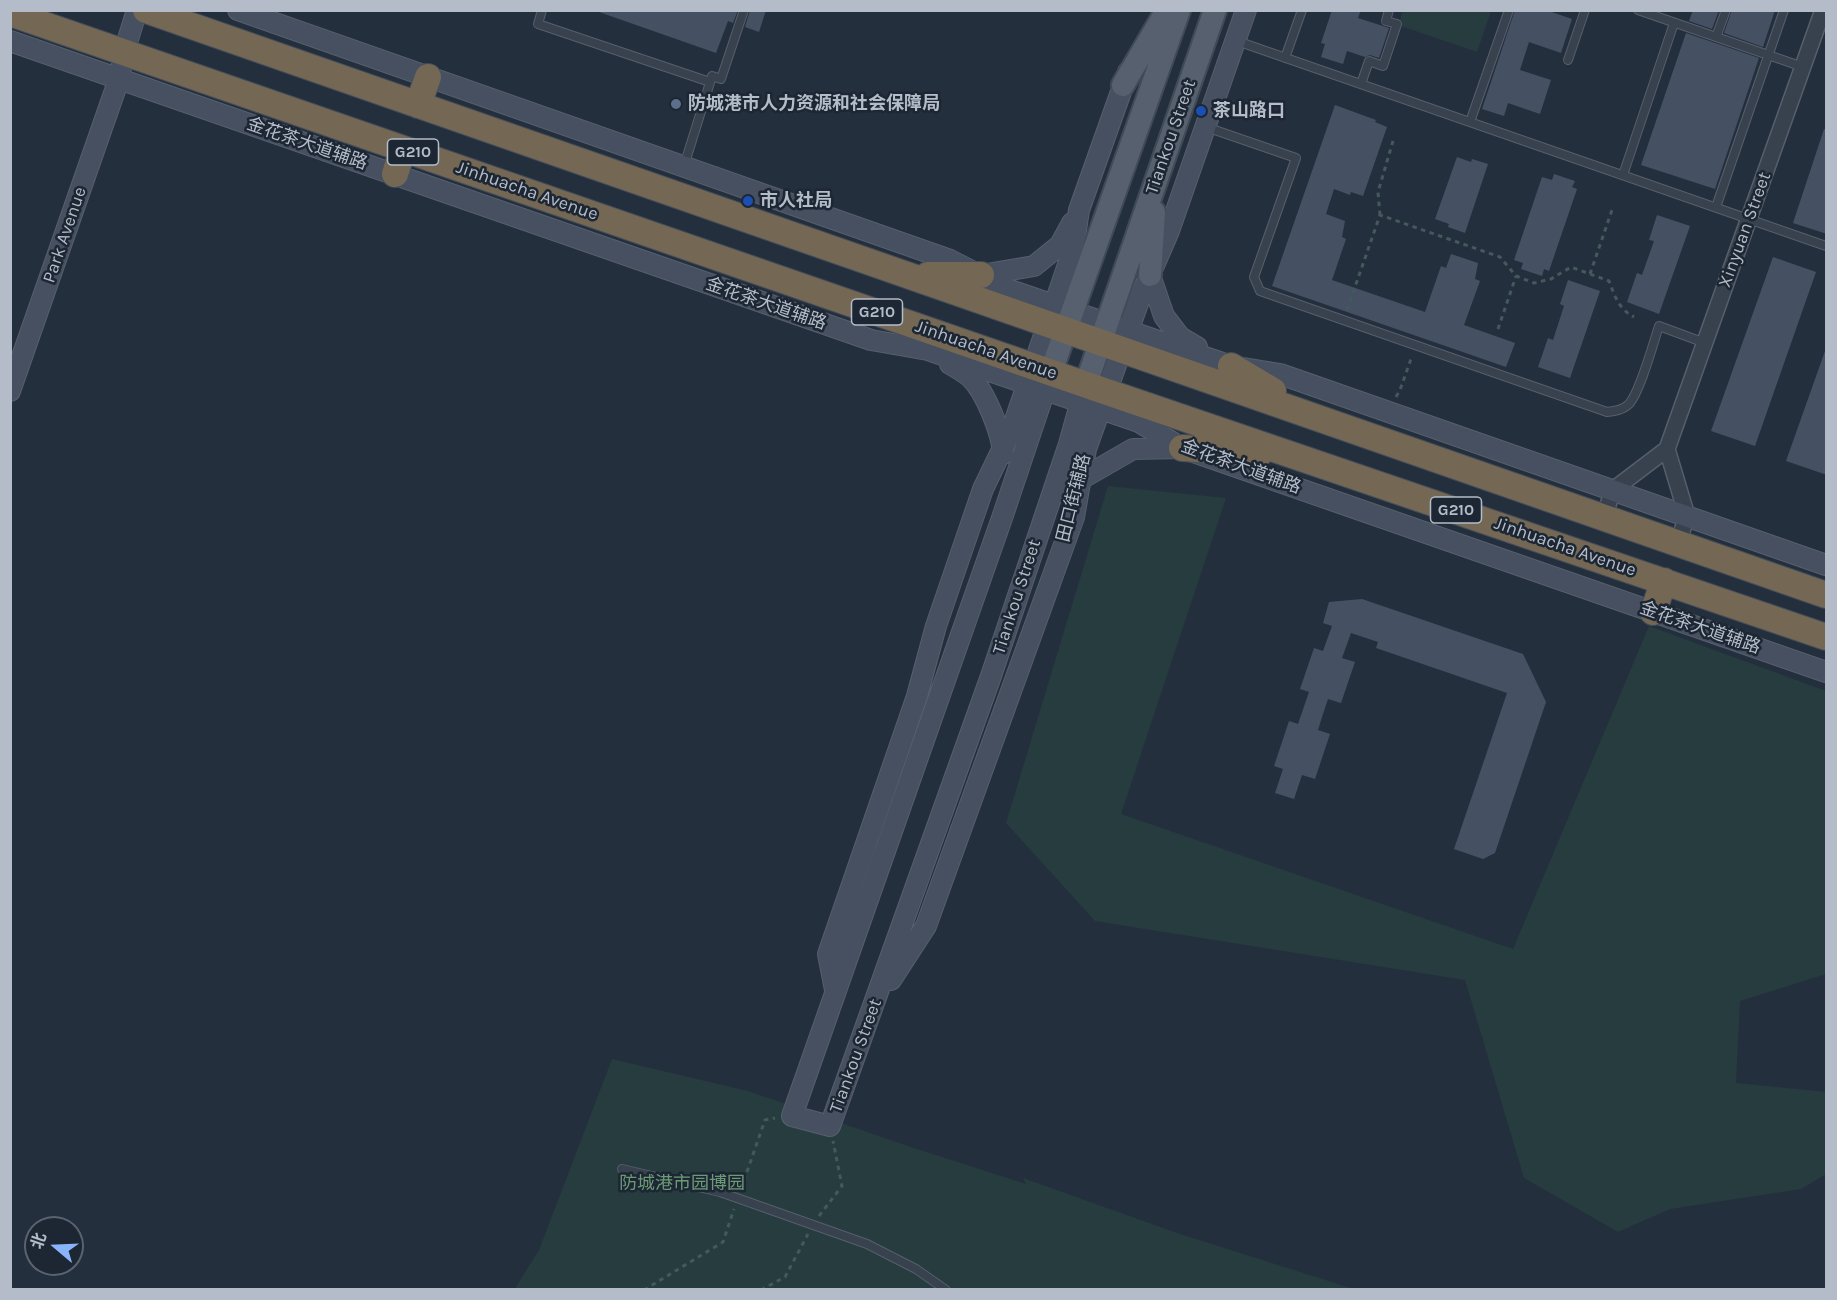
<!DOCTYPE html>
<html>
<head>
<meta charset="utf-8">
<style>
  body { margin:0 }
  #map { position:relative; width:1837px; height:1300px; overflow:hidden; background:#242f3e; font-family:Karla,"Noto Sans SC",sans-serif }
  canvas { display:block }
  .frame { position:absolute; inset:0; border:12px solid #b4bcc9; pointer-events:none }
  .north { position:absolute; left:24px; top:1216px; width:60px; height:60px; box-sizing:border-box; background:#1d2633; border:2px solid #59626f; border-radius:50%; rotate:289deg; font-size:16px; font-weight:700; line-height:24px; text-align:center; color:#b4bcc9 }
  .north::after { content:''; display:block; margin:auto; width:21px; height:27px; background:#8ab4f8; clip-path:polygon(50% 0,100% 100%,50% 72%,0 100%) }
</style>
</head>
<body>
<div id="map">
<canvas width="1837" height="1300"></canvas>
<div class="frame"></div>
<div class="north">北</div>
</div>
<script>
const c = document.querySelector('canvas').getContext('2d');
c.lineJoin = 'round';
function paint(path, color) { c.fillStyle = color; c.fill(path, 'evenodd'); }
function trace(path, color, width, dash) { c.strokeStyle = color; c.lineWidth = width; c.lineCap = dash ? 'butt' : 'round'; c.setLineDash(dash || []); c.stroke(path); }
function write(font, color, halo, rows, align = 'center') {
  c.font = font + ' Karla,"Noto Sans SC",sans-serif'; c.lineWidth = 5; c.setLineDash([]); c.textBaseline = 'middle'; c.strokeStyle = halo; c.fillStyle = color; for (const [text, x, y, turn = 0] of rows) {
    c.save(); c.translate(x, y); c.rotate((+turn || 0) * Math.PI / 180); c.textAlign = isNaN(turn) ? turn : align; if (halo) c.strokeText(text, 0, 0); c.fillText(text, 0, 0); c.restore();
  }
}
paint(new Path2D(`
  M1403 11H1491L1477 52 1398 25Z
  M1108 486 1226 498 1121 814 1513 949 1649 626 1826 691V974L1740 1001 1736 1083 1826 1092V1174L1801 1189 1670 1209 1618 1232 1524 1178 1465 980 1095 921 1006 823Z
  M612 1059 748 1091 911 1147 1026 1184 1023 1178 1177 1233 1354 1289 514 1290 539 1250Z`), '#263c3f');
paint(new Path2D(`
  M600 10H738L733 23 728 21 716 53 599 12Z
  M750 10H766L759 32 745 27Z
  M1332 10H1361L1358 18 1389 28 1379 58 1370 55 1365 57 1347 51 1343 64 1321 57 1325 44 1321 43Z
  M1515 10H1546L1572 19 1561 53 1529 42 1520 70 1551 80 1540 114 1508 103 1504 116 1482 109Z
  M1693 10H1719L1712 29 1689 21Z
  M1732 10H1775L1763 47 1724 33Z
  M1686 33 1759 58 1715 189 1641 165Z
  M1335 105 1376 120 1375 122 1387 127 1363 196 1351 192 1350 195 1334 189 1326 214 1345 221 1342 237 1346 239 1332 280 1425 312 1441 266 1446 268 1451 254 1478 263 1475 279 1480 281 1464 325 1515 343 1506 367 1272 286Z
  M1824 129 1827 130V234L1793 223Z
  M1457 157 1471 162 1472 159 1488 164 1465 233 1448 227 1449 224 1435 219Z
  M1554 174 1575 181 1572 187 1577 189 1549 271 1544 269 1542 276 1521 269 1523 263 1514 260 1542 177 1552 180Z
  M1657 215 1690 226 1659 314 1627 302 1637 273 1642 275 1654 241 1649 240Z
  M1773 257 1816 272 1755 446 1711 431Z
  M1568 280 1600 291 1570 378 1538 367 1548 338 1553 340 1564 306 1560 304Z
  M1825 351H1827V475L1786 461Z
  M1362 599 1523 654 1546 702 1495 853 1483 859 1454 849 1507 693 1376 648 1378 642 1351 633 1342 658 1355 662 1341 703 1328 699 1323 714 1318 730 1330 734 1315 779 1302 775 1294 799 1275 793 1283 769 1274 766 1289 721 1298 724 1309 692 1300 689 1314 648 1323 651 1332 626 1323 623 1329 602Z`), '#455162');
const lane = new Path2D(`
  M542 10 538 24 710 82
  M1638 10 1803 67
  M1716 37 1726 10
  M1237 41 1826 246
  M1285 58 1302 10
  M1568 60 1585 10
  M1361 84 1369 61 1383 66 1397 24 1386 21 1389 10
  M1470 122 1509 10
  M1206 127 1296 158 1254 277 1260 291 1607 412C1615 411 1623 410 1629 404 1640 392 1653 344 1659 326L1705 343
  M684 166 712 76 721 79 744 10
  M1623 175 1674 23
  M1716 207 1784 10
  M622 1169 720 1192 867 1244 916 1269 946 1290`);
const street = new Path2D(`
  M1667 449 1823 10
  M1604 517 1613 490 1667 449 1687 516 1678 543`);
const secondary = new Path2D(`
  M238 10 950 260 1007 289 1231 366 1280 374 1826 565
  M10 41 871 340 928 350 1139 422 1182 448 1826 672
  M981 275 1034 266 1060 245 1072 223
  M1150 275 1164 316 1180 337 1197 347
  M950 364C957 368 964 372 970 377 985 391 1002 433 1003 454
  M1049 378 1002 518 792 1116 830 1126 991 676 1069 444 1084 390
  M10 391 119 79 124 52 137 10
  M1076 484 1081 479 1133 449 1182 448
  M891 980 926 926 1074 517 1086 449 1141 295 1169 231 1246 10
  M835 990 828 954 917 696 936 626 983 489 1012 429 1073 250 1079 210 1128 72`);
const primary = new Path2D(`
  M1123 85 1167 10
  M1150 275 1154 212
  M1051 372 1179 10
  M1086 384 1215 10`);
const highway = new Path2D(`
  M146 10 1826 595
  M10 13 1107 392 1826 637
  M418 105 428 77
  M395 174 403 149
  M928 275H981
  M1231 366 1273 391
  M1182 448 1260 453
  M1653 612 1664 581`);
trace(lane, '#565f6c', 10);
trace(street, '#565f6c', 18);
trace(secondary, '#565f6c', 22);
trace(primary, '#414a57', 26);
trace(highway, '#434c59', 28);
trace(new Path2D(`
  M1380 215 1378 192 1393 141
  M1590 274 1613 207
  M1347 310 1380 215 1500 257 1516 276 1534 283 1551 279 1571 267 1609 281C1615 297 1619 309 1634 317
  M1498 329 1516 276
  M1396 397 1400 390 1412 356
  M741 1189 765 1120 775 1118
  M819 1216 842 1186 833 1141
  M644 1290 723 1242 734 1209
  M761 1290 785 1277 808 1234`), '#44595c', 3, [4.5, 4.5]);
trace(lane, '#38414e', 8);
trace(street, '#38414e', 15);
trace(secondary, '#465061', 20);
trace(primary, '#56606e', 22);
trace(highway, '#746855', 26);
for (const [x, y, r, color] of [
  [676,104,6,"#5c6f8a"],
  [1201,111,6,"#1a4fb4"],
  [748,201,6,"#1a4fb4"]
]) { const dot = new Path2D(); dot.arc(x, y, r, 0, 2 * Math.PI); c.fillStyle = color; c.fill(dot); trace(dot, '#1d2633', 2); }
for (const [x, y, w] of [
  [413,152,51],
  [877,312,51],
  [1456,510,51]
]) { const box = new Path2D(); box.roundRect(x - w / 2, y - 13, w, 26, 4.5); c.fillStyle = '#1d2633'; c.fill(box); trace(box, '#b4bcc9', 1.5); }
write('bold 16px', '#b4bcc9', null, [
  ["G210",413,152],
  ["G210",877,312],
  ["G210",1456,510]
]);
write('bold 18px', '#b4bcc9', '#1d2633', [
  ["防城港市人力资源和社会保障局",688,104],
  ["茶山路口",1213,111],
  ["市人社局",760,201]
], 'left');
write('18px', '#b4bcc9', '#1d2633', [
  ["Tiankou Street",1171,137,-71],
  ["金花茶大道辅路",307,144,19],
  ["Jinhuacha Avenue",527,191,19],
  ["Xinyuan Street",1745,230,-70],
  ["Park Avenue",65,235,-71],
  ["金花茶大道辅路",766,304,19],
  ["Jinhuacha Avenue",986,350,19],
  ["金花茶大道辅路",1241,467,20],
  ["田口街辅路",1074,498,-76],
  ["Jinhuacha Avenue",1565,547,19],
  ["Tiankou Street",1017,597,-72],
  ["金花茶大道辅路",1700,628,19],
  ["Tiankou Street",856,1056,-70]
]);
write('18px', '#6b9a76', '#1d2633', [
  ["防城港市园博园",682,1184]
]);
</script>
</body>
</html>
